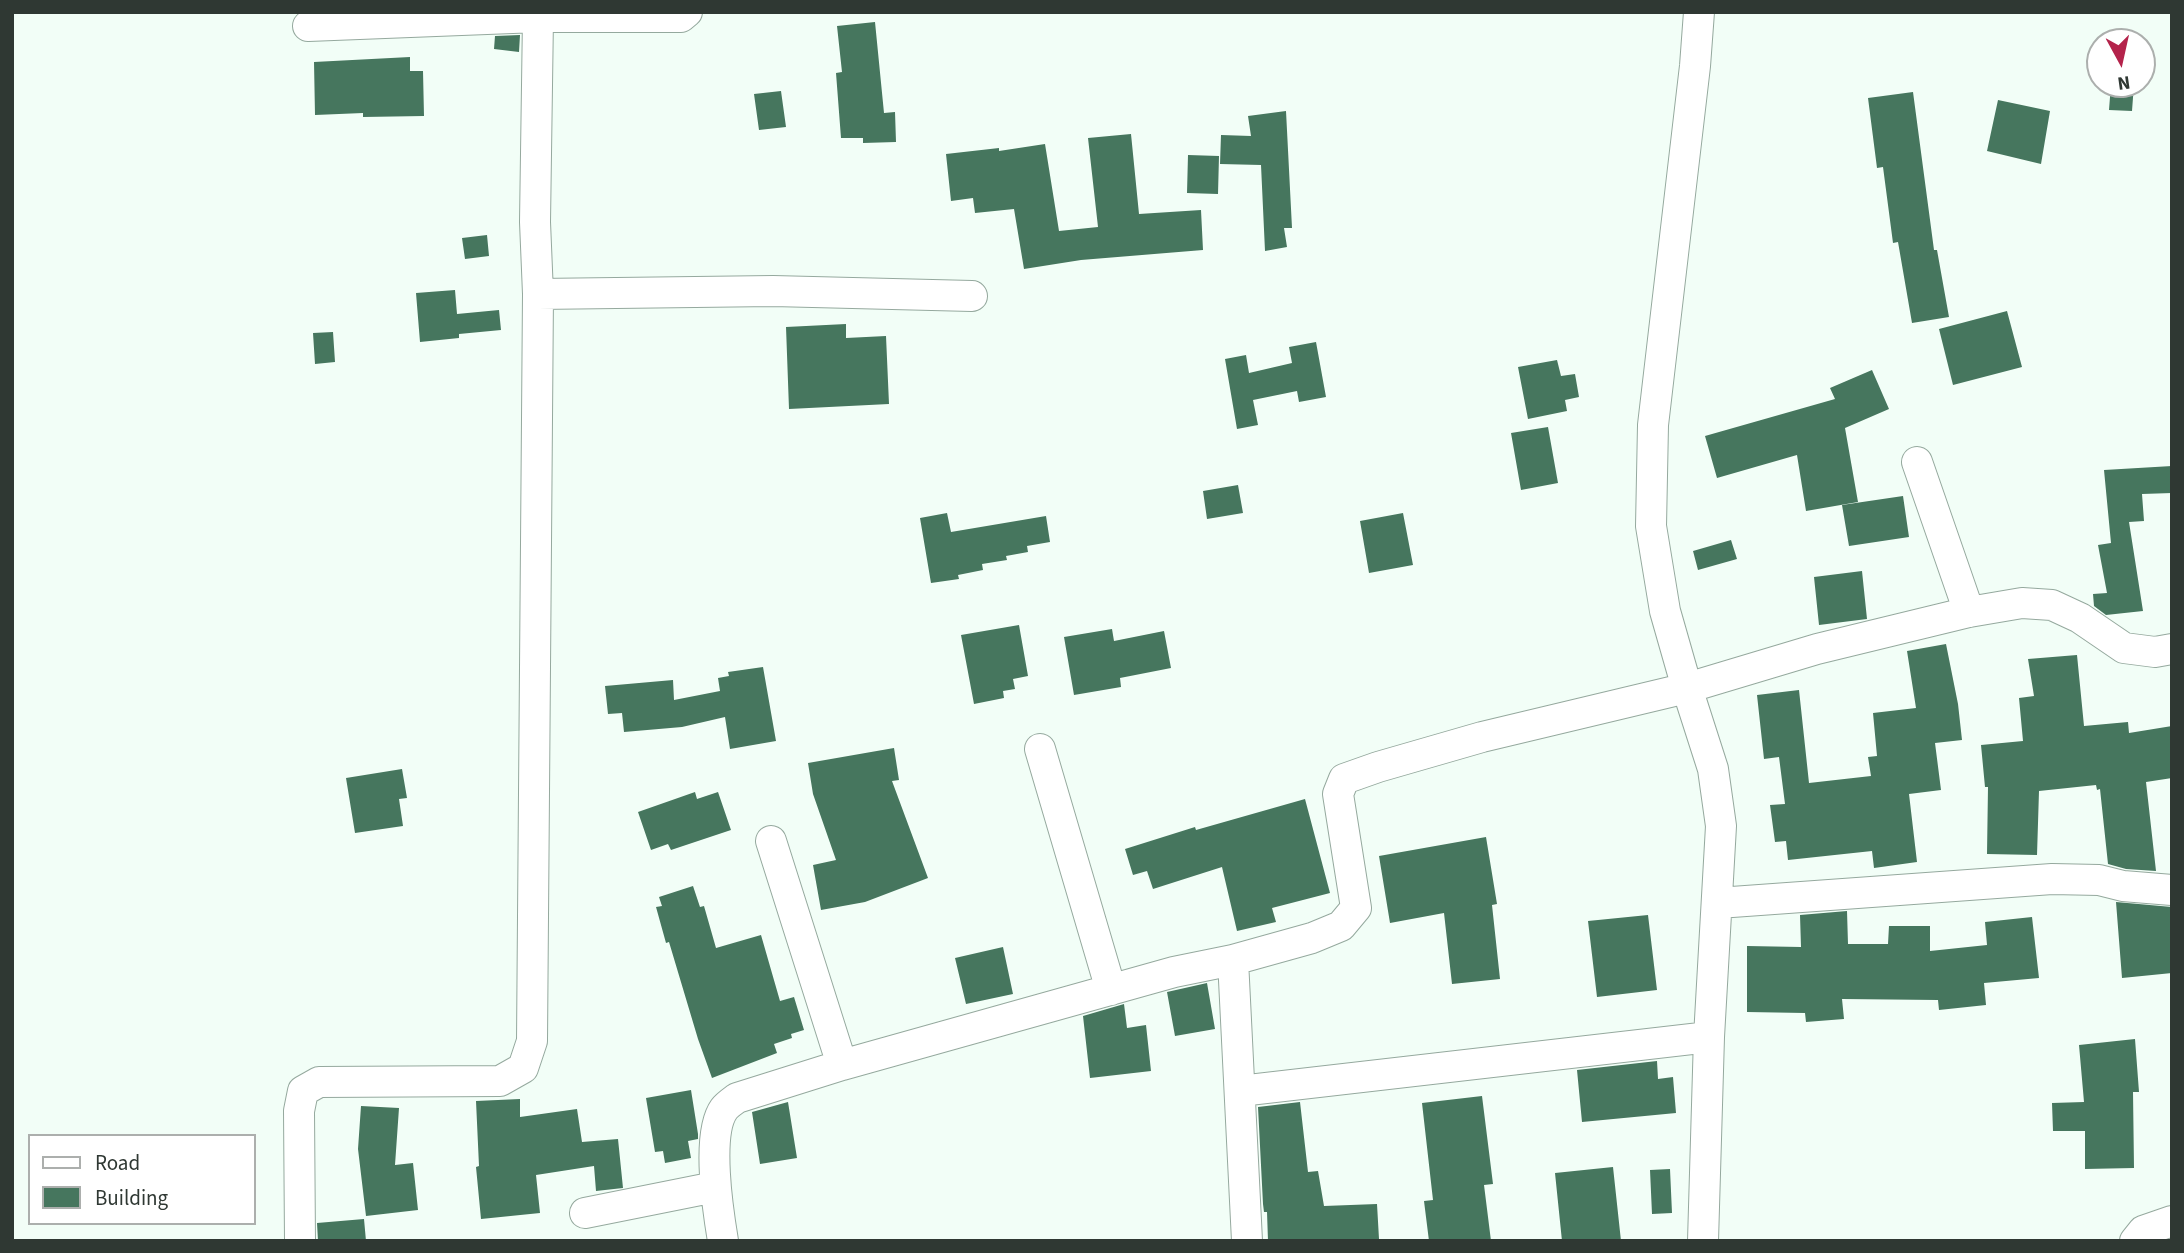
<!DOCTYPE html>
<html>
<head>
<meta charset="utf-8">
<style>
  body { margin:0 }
  #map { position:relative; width:2184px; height:1253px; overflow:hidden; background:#f2fef7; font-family:"Source Sans 3",sans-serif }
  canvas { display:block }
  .frame { position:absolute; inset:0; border:14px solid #2f3833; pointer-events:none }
  .legend { position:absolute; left:28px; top:1134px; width:228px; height:91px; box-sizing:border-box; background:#fff; border:2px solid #acafad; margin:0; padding:9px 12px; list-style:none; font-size:21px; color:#2f3833 }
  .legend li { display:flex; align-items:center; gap:14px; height:35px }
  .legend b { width:35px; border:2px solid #acafad }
  .north { position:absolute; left:2086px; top:28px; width:70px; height:70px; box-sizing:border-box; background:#fff; border:2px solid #acafad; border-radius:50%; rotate:172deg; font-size:19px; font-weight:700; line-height:28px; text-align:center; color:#2f3833 }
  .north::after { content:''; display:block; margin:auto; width:24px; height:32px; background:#b4234b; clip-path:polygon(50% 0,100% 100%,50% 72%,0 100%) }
</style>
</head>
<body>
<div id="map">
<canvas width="2184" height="1253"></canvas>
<div class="frame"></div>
<ul class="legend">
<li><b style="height:9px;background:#fff"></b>Road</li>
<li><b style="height:19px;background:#46765e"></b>Building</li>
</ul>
<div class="north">N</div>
</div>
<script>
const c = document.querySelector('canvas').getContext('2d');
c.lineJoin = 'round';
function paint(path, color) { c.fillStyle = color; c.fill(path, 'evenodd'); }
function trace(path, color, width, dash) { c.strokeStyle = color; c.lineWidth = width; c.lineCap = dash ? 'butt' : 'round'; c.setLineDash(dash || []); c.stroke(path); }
paint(new Path2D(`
  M875 22 884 113 895 112 896 142 863 143V138H841L836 73 842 72 837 26Z
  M520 35 519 52 494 49 495 36Z
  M410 57V71H423L424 116 363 117V113L315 115 314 62Z
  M2111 84H2134L2132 111 2109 110Z
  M781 91 786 127 759 130 754 94Z
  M1913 92 1934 250H1937L1949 317 1912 323 1898 242 1893 243 1883 167 1877 168 1868 98Z
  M1998 100 2050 111 2041 164 1987 151Z
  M1286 111 1292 228H1284L1287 247 1265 251 1261 165 1220 164 1221 135 1251 136 1248 116Z
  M1131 134 1139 214 1201 210 1203 250 1081 260 1024 269 1014 209 975 213 973 198 951 201 946 154 999 148V151L1045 144 1059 231 1098 227 1088 138Z
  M1188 155 1219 156 1218 194 1187 193Z
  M487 235 489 256 465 259 462 238Z
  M455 290 457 314 499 310 501 330 459 334V338L420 342 416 293Z
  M2007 311 2022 367 1953 385 1939 329Z
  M846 324V338L886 336 889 404 789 409 786 327Z
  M333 332 335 362 315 364 313 333Z
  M1316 342 1326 397 1299 402 1297 391 1253 400 1258 425 1237 429 1225 359 1246 355 1249 373 1292 363 1289 347Z
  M1557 360 1561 376 1575 374 1579 397 1565 400 1567 411 1528 419 1518 367Z
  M1872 370 1889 409 1845 428 1858 502 1806 511 1797 455 1717 478 1705 436 1835 399 1830 388Z
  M1548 427 1558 483 1521 490 1511 433Z
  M2172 466V493L2142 494 2144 521 2129 522 2143 611 2106 615 2094 606 2093 594 2107 593 2098 545 2111 543 2104 470Z
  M1238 485 1243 513 1207 519 1203 491Z
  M1903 496 1909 537 1849 546 1842 505Z
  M947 513 951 532 1046 516 1050 542 1027 546 1028 552 1006 556 1007 560 982 564 983 570 958 575 959 579 931 583 920 518Z
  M1403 513 1413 565 1369 573 1360 521Z
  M1731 540 1737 559 1698 570 1693 551Z
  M1862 571 1867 619 1819 625 1814 577Z
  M1019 625 1028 676 1013 679 1015 689 1003 691 1004 698 974 704 961 635Z
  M1112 629 1114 641 1164 631 1171 668 1120 678 1121 687 1074 695 1064 637Z
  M1946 644 1958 704 1962 740 1935 743 1941 790 1909 794 1917 862 1874 868 1872 851 1788 860 1786 841 1775 842 1770 805 1785 804 1779 757 1764 759 1757 695 1799 690 1809 783 1871 776 1868 757 1877 756 1873 713 1916 708 1907 651Z
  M2077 655 2084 726 2128 722 2129 733 2172 726V778L2146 782 2156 871 2126 869 2108 864 2100 789 2097 790 2096 785 2039 791 2037 855 1987 854 1988 787H1985L1981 745 2023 741 2019 698 2034 696 2028 659Z
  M763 667 776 741 730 749 725 717 682 727 624 732 622 713 608 714 605 686 673 680 674 700 720 691 718 678 729 676 728 672Z
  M894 748 899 780 892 781 928 878 865 902 821 910 813 865 836 860 813 794 808 763Z
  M402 769 407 798 399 799 403 826 355 833 346 778Z
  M695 792 697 799 718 792 731 830 671 850 668 844 651 850 638 812Z
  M1305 799 1330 893 1272 908 1276 922 1237 931 1222 867 1153 889 1147 871 1133 875 1125 849 1195 827 1196 830Z
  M1486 837 1497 904 1492 905 1500 979 1452 984 1444 913 1390 923 1379 856Z
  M693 886 700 907 704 906 716 948 761 935 780 1001 794 997 804 1030 791 1034 792 1038 774 1044 777 1053 712 1078 698 1039 669 942 666 943 656 907 662 906 659 897Z
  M2116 902 2172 907V973L2122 978Z
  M1847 911 1848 944H1888L1889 926H1930V951L1987 945 1985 922 2032 917 2039 978 1984 983 1986 1005 1939 1010 1938 1000 1842 999 1844 1019 1806 1022 1805 1013 1747 1012V946L1801 947 1800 915Z
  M1648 915 1657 990 1597 997 1588 921Z
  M1003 947 1013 994 966 1004 955 958Z
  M1207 983 1215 1029 1175 1036 1167 992Z
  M1124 1004 1127 1028 1146 1025 1151 1071 1090 1078 1083 1016Z
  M2135 1039 2139 1092H2133L2134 1168 2085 1169V1131H2053L2052 1103 2084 1102 2079 1045Z
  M1657 1061 1658 1079 1673 1077 1676 1113 1582 1122 1577 1070Z
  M691 1090 698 1134V1139L688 1141 691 1158 665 1163 663 1151 655 1152 646 1098Z
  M1482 1096 1493 1184 1484 1185 1491 1241H1429L1424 1201 1433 1200 1422 1103Z
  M520 1099V1117L577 1109 582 1142 618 1139 623 1188 596 1191 594 1166 536 1175 540 1213 481 1219 476 1167 479 1166 476 1101Z
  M788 1102 797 1158 760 1164 752 1112Z
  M1300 1102 1308 1172 1318 1171 1324 1206 1377 1204 1379 1239 1268 1241 1267 1212H1264L1263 1204 1258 1107Z
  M361 1106 399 1108 395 1165 413 1163 418 1210 366 1216 358 1149Z
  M1613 1167 1621 1241H1562L1555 1173Z
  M1670 1169 1672 1213 1652 1214 1650 1170Z
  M364 1219 366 1241H318L317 1223Z`), '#46765e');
const street = new Path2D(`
  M1699 12 1695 66 1653 425 1651 526 1665 611 1687 688 1713 769 1721 826 1709 1037 1703 1241
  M308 26 538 17H681L687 12
  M538 294 773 291 972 296
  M1917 462 1969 612
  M1040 749 1111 990
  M771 841 842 1065
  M1718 903 2052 879 2099 880 2123 886 2172 890
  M1233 960 1247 1241
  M1240 1091 1709 1037
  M585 1213 715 1187
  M300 1241 299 1111 303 1091 319 1082 500 1081 523 1068 532 1041 538 294 535 222 538 17
  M723 1241C718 1211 706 1134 724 1109 727 1105 733 1101 737 1098L842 1065 1174 972 1233 960 1312 938 1341 926 1356 908 1338 794 1344 779 1378 767 1482 737 1687 688 1817 649 1969 612 2022 603 2052 605 2080 618 2124 648 2155 652 2172 649
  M2135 1241 2143 1231 2172 1221`);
trace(street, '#95a99e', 32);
trace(street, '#fff', 30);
</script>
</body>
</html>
